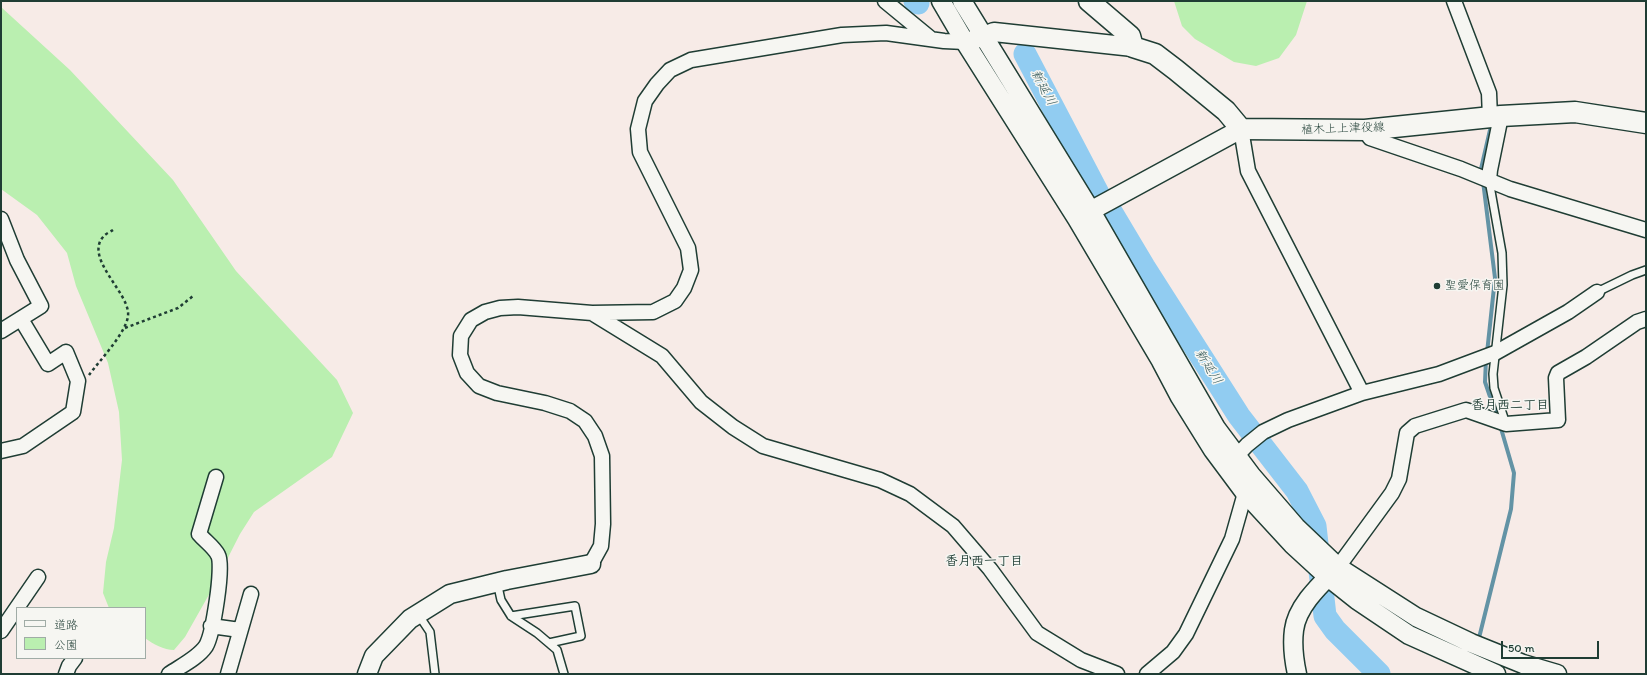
<!DOCTYPE html>
<html>
<head>
<meta charset="utf-8">
<style>
  body { margin:0 }
  #map { position:relative; width:1647px; height:675px; overflow:hidden; background:#f7ebe7; font-family:Itim,"Klee One",sans-serif }
  canvas { display:block }
  .frame { position:absolute; inset:0; border:2px solid #1f3d34; pointer-events:none }
  .legend { position:absolute; left:16px; top:607px; width:130px; height:52px; box-sizing:border-box; background:#f6f6f2; border:1px solid #a0aca6; margin:0; padding:5px 7px; list-style:none; font-size:12px; color:#1f3d34 }
  .legend li { display:flex; align-items:center; gap:8px; height:20px }
  .legend b { width:20px; border:1px solid #a0aca6 }
  .scale { position:absolute; left:1501px; top:641px; width:98px; height:18px; box-sizing:border-box; border:2px solid #1f3d34; border-top:0; padding-left:5px; font-size:12px; line-height:14px; white-space:nowrap; color:#1f3d34; -webkit-text-stroke:3px #f6f6f2; paint-order:stroke }
</style>
</head>
<body>
<div id="map">
<canvas width="1647" height="675"></canvas>
<div class="frame"></div>
<ul class="legend">
<li><b style="height:5px;background:#f6f6f2"></b>道路</li>
<li><b style="height:11px;background:#baefb0"></b>公園</li>
</ul>
<div class="scale">50 m</div>
</div>
<script>
const c = document.querySelector('canvas').getContext('2d');
c.lineJoin = 'round';
function paint(path, color) { c.fillStyle = color; c.fill(path, 'evenodd'); }
function trace(path, color, width, dash) { c.strokeStyle = color; c.lineWidth = width; c.lineCap = dash ? 'butt' : 'round'; c.setLineDash(dash || []); c.stroke(path); }
function write(font, color, halo, rows, align = 'center') {
  c.font = font + ' Itim,"Klee One",sans-serif'; c.lineWidth = 3; c.setLineDash([]); c.textBaseline = 'middle'; c.strokeStyle = halo; c.fillStyle = color; for (const [text, x, y, turn = 0] of rows) {
    c.save(); c.translate(x, y); c.rotate((+turn || 0) * Math.PI / 180); c.textAlign = isNaN(turn) ? turn : align; if (halo) c.strokeText(text, 0, 0); c.fillText(text, 0, 0); c.restore();
  }
}
paint(new Path2D(`
  M1174 1H1307L1296 35 1279 58 1256 66 1234 62 1195 39 1182 26Z
  M1 7 70 70 173 180 236 271 337 380 353 413 332 457 254 512 240 534 211 591 185 637 174 650C164 650 153 644 145 638V608H109L103 593 106 562 114 528 122 460 119 412 108 363 76 286 67 253 37 215 1 189Z`), '#baefb0');
trace(new Path2D(`
  M1482 174 1481 169 1490 130
  M1483 181 1495 278 1487 353
  M1486 359 1485 382 1497 417
  M1478 642 1511 509 1514 473 1500 425`), '#6393a5', 4);
trace(new Path2D(`
  M915 1 918 3
  M1025 54 1101 199 1107 205 1144 267 1239 416 1297 491 1315 526 1325 616 1335 630 1379 674`), '#91ccf1', 23);
const service = new Path2D(`
  M1489 180 1502 253 1503 285 1493 374 1494 388 1506 424
  M1597 292 1632 275 1646 270
  M497 582 501 600 511 616 537 633 557 650 564 674
  M418 614 430 632 435 674
  M511 616 575 606 581 636 549 643`);
const minor = new Path2D(`
  M885 1 930 38
  M1454 1 1489 93 1490 118
  M1241 129 1248 171 1362 393
  M1365 130 1370 138 1461 169 1510 189 1646 230
  M1489 180 1490 170 1501 116
  M1 219 17 260 41 306 1 331
  M592 313 662 356 701 402 733 427 763 446 880 480 910 494 953 526 990 569 1037 633 1081 660 1117 674
  M1 451 23 446 73 412 78 381 66 352 48 364 21 319
  M1230 463 1247 445 1263 432 1288 420 1362 393 1439 374 1495 353 1568 312 1597 292
  M591 564 601 546 603 524 602 456 595 436 585 421 570 411 545 403 497 393 479 386 467 373 460 355 461 336 471 320 485 312 500 308 518 307 592 313 653 312 675 301 684 288 691 270 688 248 640 152 638 129 645 101 657 84 670 70 691 60 842 35 886 33 944 41 965 42
  M1338 567 1392 493 1399 479 1407 433 1415 426 1466 410 1506 424 1558 420 1556 378 1558 373 1586 357 1637 322 1646 319
  M211 626 240 630
  M1 631 38 577
  M66 674 69 666 75 658
  M169 674C181 666 198 658 206 646 213 634 224 566 218 555 214 547 205 541 199 534L216 477
  M228 674 251 594
  M1147 674 1173 652 1186 634 1232 539 1245 493`);
const tertiary = new Path2D(`
  M941 1 965 42 1077 219 1161 361 1180 397 1213 450 1245 493 1292 544 1328 577 1357 600 1409 635 1496 674
  M962 1 1091 211 1216 428 1251 475 1296 527 1338 567 1416 617 1471 643 1523 664 1557 674
  M973 40 994 32 1133 47
  M1081 216 1241 129
  M367 674 374 656 410 619 450 594 507 580 591 564
  M1297 674C1294 660 1292 645 1294 630 1297 606 1320 585 1336 569`);
const secondary = new Path2D(`
  M1089 1 1130 36 1133 47 1155 54 1176 70 1226 111 1241 129 1365 130 1501 116 1575 112 1646 123`);
trace(service, '#1f3d34', 10);
trace(minor, '#1f3d34', 17);
trace(tertiary, '#1f3d34', 21);
trace(secondary, '#1f3d34', 23);
trace(new Path2D(`
  M125 328 178 308 193 296
  M89 375C100 360 126 333 128 316 131 294 84 259 103 237 105 234 110 232 113 230`), '#1f3d34', 2.5, [3, 3]);
trace(service, '#f6f6f2', 7);
trace(minor, '#f6f6f2', 14);
trace(tertiary, '#f6f6f2', 18);
trace(secondary, '#f6f6f2', 20);
for (const [x, y, r, color] of [
  [1437,286,4,"#1f3d34"]
]) { const dot = new Path2D(); dot.arc(x, y, r, 0, 2 * Math.PI); c.fillStyle = color; c.fill(dot); trace(dot, '#f6f6f2', 1.5); }
write('12px', '#1f3d34', '#f6f6f2', [
  ["植木上上津役線",1343,129,-2]
]);
write('12px', '#1f3d34', '#f6f6f2', [
  ["聖愛保育園",1445,286]
], 'left');
write('italic 13px', '#365a5a', '#f6f6f2', [
  ["新延川",1043,88,62],
  ["新延川",1208,367,58]
]);
write('bold 13px', '#1f3d34', '#f6f6f2', [
  ["香月西二丁目",1510,406],
  ["香月西一丁目",984,562]
]);
</script>
</body>
</html>
